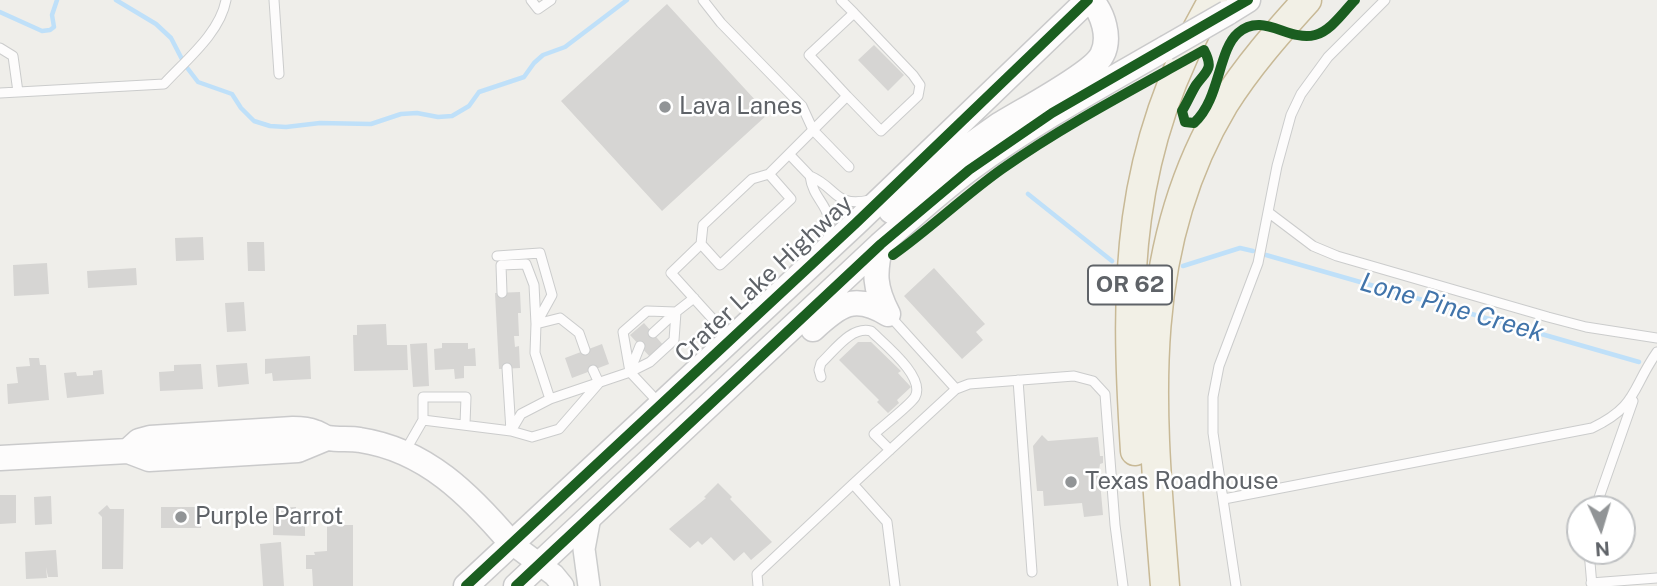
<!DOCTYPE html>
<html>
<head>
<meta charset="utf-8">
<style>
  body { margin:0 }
  #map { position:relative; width:1657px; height:586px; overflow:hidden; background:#efeeea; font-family:"Public Sans",sans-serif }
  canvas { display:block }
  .north { position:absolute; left:1566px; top:495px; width:70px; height:70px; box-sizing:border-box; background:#fff; border:2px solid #bfc1c3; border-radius:50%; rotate:176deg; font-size:19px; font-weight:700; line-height:28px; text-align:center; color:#5f6368 }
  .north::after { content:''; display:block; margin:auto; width:24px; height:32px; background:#919496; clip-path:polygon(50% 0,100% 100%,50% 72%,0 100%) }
</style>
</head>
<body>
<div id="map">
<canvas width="1657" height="586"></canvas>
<div class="north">N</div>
</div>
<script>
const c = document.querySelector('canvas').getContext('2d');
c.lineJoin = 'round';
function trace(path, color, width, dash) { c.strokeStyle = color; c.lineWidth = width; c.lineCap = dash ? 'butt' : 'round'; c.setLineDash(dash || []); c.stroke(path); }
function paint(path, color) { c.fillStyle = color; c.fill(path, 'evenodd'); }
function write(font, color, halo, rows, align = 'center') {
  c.font = font + ' "Public Sans",sans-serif'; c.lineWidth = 5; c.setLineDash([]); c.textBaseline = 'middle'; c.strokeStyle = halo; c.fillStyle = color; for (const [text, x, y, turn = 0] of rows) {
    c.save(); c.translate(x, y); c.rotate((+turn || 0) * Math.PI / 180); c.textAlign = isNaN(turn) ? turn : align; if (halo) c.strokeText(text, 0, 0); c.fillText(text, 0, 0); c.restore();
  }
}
trace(new Path2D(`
  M116 0 156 24 171 38 185 65 198 82 232 94 241 108 254 121 270 126 286 127 320 123 371 124 401 114 417 113 438 117 452 116 469 106 479 92 524 77 534 63 543 55 565 47 627 0
  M0 12 42 31 50 30 54 27 52 15 57 0
  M1028 194 1112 261
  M1266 255 1639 362
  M1183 266 1240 248 1253 251`), '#bfe0f9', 4.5);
paint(new Path2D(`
  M667 4 768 114 662 211 561 101Z
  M874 45 904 75 888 91 858 60Z
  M203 237 204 260 176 261 175 238Z
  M247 242H264L265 271H248Z
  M47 263 49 294 14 296 13 265Z
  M136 268 137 285 88 288 87 271Z
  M934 268 985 324 976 332 983 340 962 359 904 296Z
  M520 292 521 313H518L519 336H514L515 347 519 346 520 368 499 369 495 293Z
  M244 302 246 331 227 332 225 303Z
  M644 323 664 346 651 358 630 335Z
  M386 324 387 345H407L408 370 354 371 353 335H357V325Z
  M858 342H871L901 371 898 373 911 387 897 400 899 403 888 413 877 402 879 400 839 360Z
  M427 343 429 386 413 387 410 344Z
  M442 343H468V349L475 348 476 366H464V378L455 379 454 369 435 370 434 349 442 348Z
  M602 344 609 364 572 378 565 358Z
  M310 356 311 379 273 381 272 373 265 374V359Z
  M29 358H39L40 365H46L49 400 8 404 7 384 18 383 16 367 30 366Z
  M247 363 249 384 218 387 216 365Z
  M201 364 203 389 160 391 159 372 174 371V365Z
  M102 370 104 394 67 398 64 373 76 372 77 376 93 375V371Z
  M1042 435 1048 441 1098 437 1100 456H1103V463L1100 464 1099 470 1103 515 1084 517 1082 503 1044 506 1043 491H1037L1033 446Z
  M718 483 732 497 730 499 772 542 751 560 744 552 734 561 711 537 702 545 698 541 690 548 669 529 706 498 704 497Z
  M0 495H16V523L0 524Z
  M51 496 52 524 35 525 34 497Z
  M107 505 110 509H124L123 569H102V517L98 513Z
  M161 507H201V528H161Z
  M296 507V510H305V536L273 535V508Z
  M327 525H353V586H313L312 569H306V555H315L314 552 327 551Z
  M281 542 284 586H263L260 544Z
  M56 550 58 577H48L46 567 47 578 26 579 25 552Z`), '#d6d5d3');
const service = new Path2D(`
  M274 0 279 74
  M531 0 538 9 551 0
  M703 0 721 23 802 106 813 130 849 167
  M841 0 854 13 809 55 847 96
  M0 48 13 56 18 92
  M0 93 164 84C186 60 220 33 226 0
  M789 154 810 176
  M1268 212 1313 246 1337 256 1548 317 1586 327 1657 338
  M827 241C836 204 814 205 810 176 838 188 834 208 870 200
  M701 244 720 265 791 199 769 174
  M497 256 540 253 552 295 536 324 535 353 550 399
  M502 293 501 265 526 264 534 285 536 324 560 318 579 333 585 350
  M653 333 676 312
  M729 337 671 273 701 244 703 225 752 179 769 174 847 96 881 131 918 96 920 85 913 75 854 13
  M507 368 511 431 532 437 559 429 599 383 593 370
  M630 371 640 346
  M821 377 819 370 821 363C835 350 851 326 871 331 884 344 926 377 915 397 910 405 883 426 874 434L890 450
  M1018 380 1032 572
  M956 389 969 384 1074 376 1093 381 1105 394 1115 525 1123 586
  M660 404 630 372 623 332 647 311 676 312
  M423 420V397H466L465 424
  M404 453 423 420 511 431 521 414 550 399 630 372 650 362 674 340 676 312 694 298
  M853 484 956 389 889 315
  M1224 499 1592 428C1638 406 1631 389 1657 352
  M1595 509 1633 401
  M1589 551 1592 586
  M1591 583 1657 578
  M758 586 757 574 853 484 887 522 895 586
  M1236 586 1213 433V397L1219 366 1258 263 1277 166 1291 115 1301 94 1328 57 1385 0`);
const tertiary = new Path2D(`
  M511 543 554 575 563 586
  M589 586 584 549 590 517`);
const secondary = new Path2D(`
  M1227 13 1248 0
  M891 211C923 180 960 152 996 127 1019 112 1092 75 1102 55 1111 38 1103 13 1091 0
  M881 244C874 273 874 287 888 314
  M813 329C839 305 854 293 888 314
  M128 451 139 441 150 438 293 429C300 429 307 429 314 432 319 433 323 437 328 438 339 440 350 438 360 440 426 450 470 495 511 543
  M0 458 128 451 149 459 298 450 327 438
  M466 586 856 223 1088 0
  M516 586 881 244C910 218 939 192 971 168 1032 123 1100 86 1166 48`);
const trunk = new Path2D(`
  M1135 451C1124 282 1125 150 1213 0
  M1165 586C1152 419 1133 255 1224 104 1248 66 1277 33 1307 0`);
trace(service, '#cbcccc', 11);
trace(tertiary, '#cbcccc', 24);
trace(secondary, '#cacacb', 27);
trace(trunk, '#c8b996', 31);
trace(service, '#fdfcfc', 9);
trace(tertiary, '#fdfcfc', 21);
trace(secondary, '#fdfcfc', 24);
trace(trunk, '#f2f0e6', 28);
const secondaryBridge = new Path2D(`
  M1166 48 1227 13`);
trace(secondaryBridge, '#cacacb', 27, []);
trace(secondaryBridge, '#fdfcfc', 24);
trace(new Path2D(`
  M893 255C931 228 964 196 1002 169 1066 124 1136 88 1204 50 1214 69 1207 70 1196 85 1191 93 1187 103 1182 111L1185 122 1194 123C1220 100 1218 50 1238 33 1263 11 1288 42 1315 35 1331 31 1344 11 1355 0
  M466 586 856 223 1088 0
  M516 586 881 244 969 170 1052 113 1248 0`), '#1b5e20', 10);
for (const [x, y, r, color] of [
  [665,107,7,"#919496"],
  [1071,482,7,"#919496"],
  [181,517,7,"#919496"]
]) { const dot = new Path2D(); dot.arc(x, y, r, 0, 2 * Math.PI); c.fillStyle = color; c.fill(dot); trace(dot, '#fff', 2.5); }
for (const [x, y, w] of [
  [1130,285,84]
]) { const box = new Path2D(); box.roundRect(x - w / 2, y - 19.5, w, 39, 5); c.fillStyle = '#fff'; c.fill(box); trace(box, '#5f6368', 2); }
write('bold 23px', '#5f6368', null, [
  ["OR 62",1130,285]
]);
write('24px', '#5f6368', '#fff', [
  ["Lava Lanes",679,107],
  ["Texas Roadhouse",1085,482],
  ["Purple Parrot",195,517]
], 'left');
write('24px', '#5f6368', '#fff', [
  ["Crater Lake Highway",764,279,-43]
]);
write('italic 26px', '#4174aa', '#fff', [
  ["Lone Pine Creek",1452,308,16]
]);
</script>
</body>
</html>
